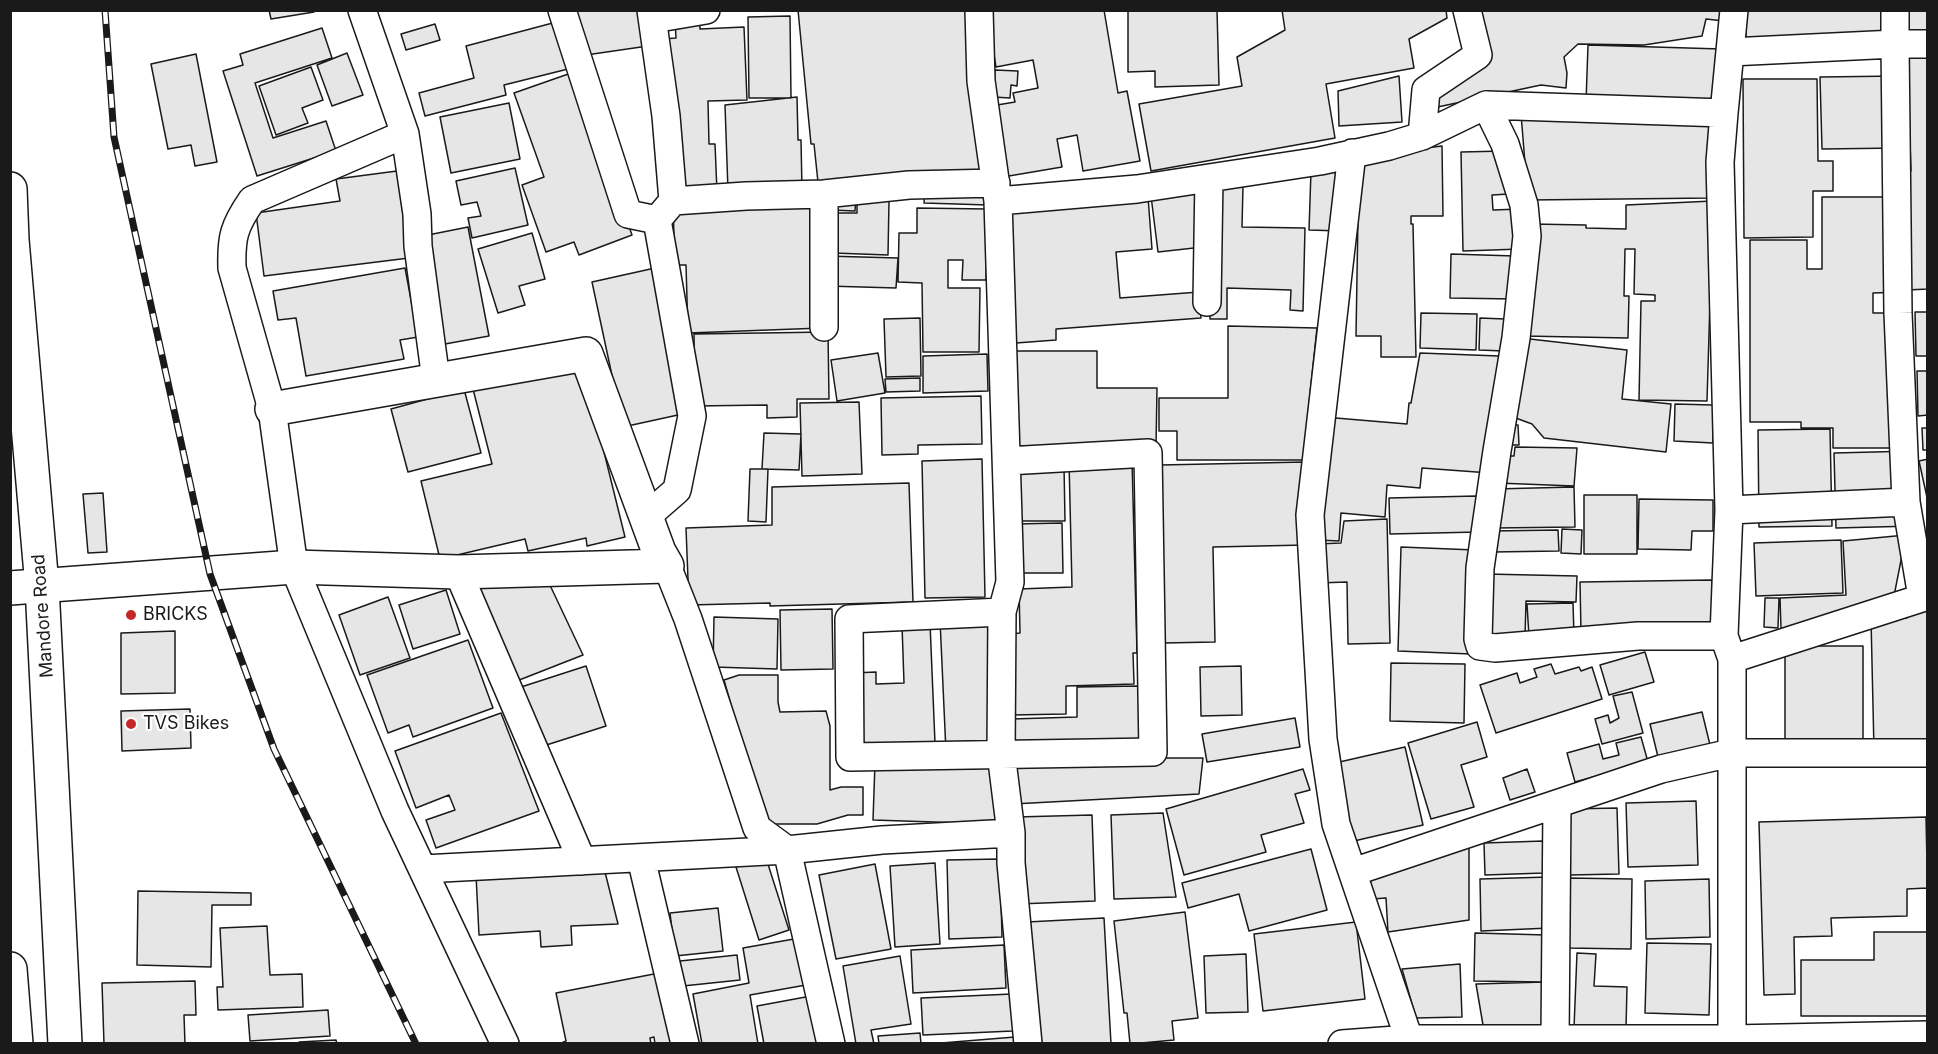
<!DOCTYPE html>
<html>
<head>
<meta charset="utf-8">
<style>
  body { margin:0 }
  #map { position:relative; width:1938px; height:1054px; overflow:hidden; background:#fff; font-family:Inter,sans-serif }
  canvas { display:block }
  .frame { position:absolute; inset:0; border:12px solid #1a1a1a; pointer-events:none }
</style>
</head>
<body>
<div id="map">
<canvas width="1938" height="1054"></canvas>
<div class="frame"></div>
</div>
<script>
const c = document.querySelector('canvas').getContext('2d');
c.lineJoin = 'round';
function paint(path, color) { c.fillStyle = color; c.fill(path, 'evenodd'); }
function trace(path, color, width, dash) { c.strokeStyle = color; c.lineWidth = width; c.lineCap = dash ? 'butt' : 'round'; c.setLineDash(dash || []); c.stroke(path); }
function write(font, color, halo, rows, align = 'center') {
  c.font = font + ' Inter,sans-serif'; c.lineWidth = 4.5; c.setLineDash([]); c.textBaseline = 'middle'; c.strokeStyle = halo; c.fillStyle = color; for (const [text, x, y, turn = 0] of rows) {
    c.save(); c.translate(x, y); c.rotate((+turn || 0) * Math.PI / 180); c.textAlign = isNaN(turn) ? turn : align; if (halo) c.strokeText(text, 0, 0); c.fillText(text, 0, 0); c.restore();
  }
}
const building = new Path2D(`
  M269 10H314V12L271 19Z
  M572 10H643L648 46 579 56Z
  M798 10H970L986 170 819 192 814 144H811Z
  M987 10H1104L1118 93 1127 91 1140 161 1083 171 1077 135 1057 139 1062 167 1003 177 991 106 1015 102 1013 93 1038 88 1033 60 996 67Z
  M1128 10H1217L1219 85 1155 87V71L1128 72Z
  M1282 10H1446L1447 18 1409 39 1414 68 1326 84 1335 138 1151 171 1139 104 1242 86 1237 57 1285 30Z
  M1469 10H1726L1724 21 1706 19 1702 36 1644 45 1578 44 1564 57 1567 73 1566 88 1541 85 1433 108 1434 71 1470 63Z
  M1745 10H1886L1885 34 1746 40Z
  M1906 10H1928V33L1907 34Z
  M790 16 791 98H749L748 17Z
  M700 19V29L744 27 747 100 708 101 709 144H715L717 192 679 195 662 39 676 38 675 20Z
  M564 20 576 67 504 85 506 95 425 116 419 93 474 78 466 46Z
  M435 24 440 40 406 50 401 34Z
  M322 28 332 58 255 83 273 138 326 121 336 151 257 176 223 71 243 65 240 54Z
  M1588 45 1721 49 1719 106 1586 102Z
  M1928 48V289L1907 290 1902 172 1911 171 1909 114 1900 49Z
  M347 53 363 95 332 106 317 65Z
  M196 54 217 162 195 166 191 145 168 149 151 64Z
  M311 67 323 100 302 108 308 123 276 135 259 86Z
  M995 70 1018 71 1017 86 1011 85 1010 98 993 97Z
  M574 72 632 235 579 255 574 242 546 252 522 185 544 177 514 93Z
  M1399 76 1402 122 1339 126 1338 91Z
  M1898 76 1899 148 1822 149 1820 77Z
  M1743 79H1817L1818 161H1833V191H1813V237L1744 238Z
  M797 97 798 140H801L802 189 728 191 725 105Z
  M509 103 520 159 451 173 440 117Z
  M1521 114 1711 120 1712 198 1528 200Z
  M1442 146 1443 216H1411V224H1413L1416 357H1381V336H1356L1359 156Z
  M1504 151 1509 194 1492 195 1493 210 1520 209 1521 249 1463 251 1461 152Z
  M515 168 528 225 472 238 468 218 481 216 477 202 461 205 456 181Z
  M397 171 409 258 264 276 256 213 340 201 336 179Z
  M1311 171 1343 172 1341 231 1309 230Z
  M1213 186H1243L1242 227 1305 228 1303 311 1290 310 1291 290 1227 288V319H1210Z
  M925 189 989 192 988 205 924 203Z
  M1196 190 1203 247 1158 252 1151 196Z
  M832 195 856 196 855 211 831 210Z
  M1148 197 1152 249 1116 252 1120 298 1199 292 1201 318 1056 329V340L1016 343 1005 208Z
  M1822 197H1893L1903 292 1873 293V313H1908V448H1833V428H1801V422H1750V240H1807V269H1822Z
  M857 200 889 201 888 255 833 253 834 213H857Z
  M1713 201 1707 401 1639 400 1641 301H1655V295L1634 294 1635 249H1625L1624 296H1629L1628 338 1523 336 1532 224 1586 225V228L1626 229V205Z
  M813 203 822 328 688 333 686 265H675L673 207Z
  M917 208 987 209 986 280H962L963 260H948V288H980L979 352H923L922 283 898 282 899 233H917Z
  M468 227 489 336 445 344 423 236Z
  M532 233 545 279 519 286 525 305 498 313 478 249Z
  M1451 254 1515 256 1514 299 1450 298Z
  M826 256 898 258 896 288 827 286Z
  M405 268 418 337 400 340 404 359 306 376 296 318 278 320 273 291Z
  M655 268 687 413 623 427 592 282Z
  M1915 312H1928V356H1916Z
  M1421 313 1477 314 1476 350 1420 348Z
  M920 318 921 376 886 377 884 319Z
  M1480 318 1505 319 1504 351 1479 350Z
  M1228 326 1317 328 1303 460H1177V431H1159V398H1228Z
  M828 332 829 399H797V417L767 418V405L695 406 694 334Z
  M1521 338 1627 350 1622 399 1671 404 1666 452 1544 438 1532 424 1513 417Z
  M1010 351H1097V388H1157L1156 446H1010Z
  M878 353 885 393 837 401 831 360Z
  M1420 353 1499 356 1490 473 1422 468 1420 488 1387 485 1385 517 1341 513 1339 541 1317 540 1324 417 1407 424 1409 403H1411Z
  M987 354 988 391 923 393V356Z
  M583 367 625 537 587 546 586 538 528 551 525 539 440 559 421 481 492 464 473 389 520 377 522 382Z
  M1917 371H1928V415L1918 416Z
  M920 378V391L886 392 885 379Z
  M464 389 481 453 408 472 391 409Z
  M981 396 982 444 918 445V454L882 455 881 398Z
  M859 402 862 474 802 476 800 403Z
  M1675 404 1713 405V443L1674 441Z
  M1506 425H1518L1519 445H1507Z
  M1922 428H1928V450H1923Z
  M1830 429 1832 526 1759 527 1758 430Z
  M764 433 801 434 799 470 762 469Z
  M1515 447 1577 448 1574 486 1497 483 1498 456H1514Z
  M1913 451 1915 526 1836 528 1834 453Z
  M982 459 985 597 925 598 922 461Z
  M1928 459V502L1919 461Z
  M1132 460 1137 653H1133L1134 684 1066 686V714L1011 715 1009 634 1020 633 1019 589 1072 587 1069 461Z
  M1305 462 1306 545 1213 547 1215 642 1163 643 1160 465Z
  M1064 465 1065 521H1016L1015 466Z
  M750 469H768L766 522 748 521Z
  M909 483 913 602 770 606V603L689 605 686 528 772 525V487Z
  M1574 487 1575 527 1495 528 1494 489Z
  M103 493 107 552 88 553 83 494Z
  M1584 495H1637V554H1584Z
  M1477 496 1478 532 1390 534 1389 498Z
  M1639 499 1713 500V531H1692L1691 550 1638 549Z
  M1387 519 1390 643 1348 644 1347 582 1318 583 1316 544 1341 543 1344 521Z
  M1062 523 1063 573H1015V524Z
  M1562 529 1582 530 1581 554 1561 553Z
  M1558 530 1559 551 1492 552V531Z
  M1906 535 1894 596 1781 629 1780 598 1846 595 1843 541Z
  M1841 540 1843 593 1756 596 1754 543Z
  M1401 547 1475 550 1471 654 1398 651Z
  M1486 574 1577 576 1576 602 1526 601 1525 638 1485 637Z
  M1712 580 1713 629 1581 632 1580 582Z
  M548 581 583 655 509 684 469 586Z
  M446 590 460 634 413 649 399 605Z
  M388 597 410 658 360 675 339 615Z
  M1765 598H1779L1778 628 1764 627Z
  M1573 603 1574 635 1529 637 1527 604Z
  M1907 606H1928V749L1874 750 1871 619 1907 618Z
  M832 609 833 669 781 670 780 610Z
  M714 617 778 619 777 669 713 667Z
  M993 618 994 747 946 752 940 620Z
  M930 623 935 743 855 746 852 673 876 672V684L904 683 902 625Z
  M175 631V693L121 694V633Z
  M468 640 493 708 413 737 409 725 388 733 367 675Z
  M1785 646H1863V747H1785Z
  M1645 652 1654 682 1609 695 1600 665Z
  M1391 663 1465 664 1464 723 1390 721Z
  M1551 664 1555 674 1579 667 1581 671 1592 667 1602 699 1496 733 1480 685 1517 673 1520 683 1537 677 1534 669Z
  M586 666 606 726 537 748 518 688Z
  M1241 666 1242 715 1201 716 1200 667Z
  M739 675H778V702L780 712 826 711 830 726V790L841 787H863V815H848L817 824H765L724 680Z
  M1139 686 1140 743 1012 745 1011 719 1077 717V687Z
  M1632 692 1643 733 1602 744 1595 719 1608 715 1610 723 1619 718 1613 696Z
  M190 709 191 748 122 751 121 711Z
  M1702 712 1711 749 1659 761 1650 724Z
  M501 713 539 811 436 848 426 820 455 810 449 795 416 808 395 751Z
  M1295 718 1300 747 1207 762 1202 734Z
  M1477 722 1487 757 1461 765 1474 807 1431 819 1408 743Z
  M1641 737 1648 762 1575 782 1567 753 1599 744 1603 759 1619 755 1616 743Z
  M1405 747 1423 825 1354 841 1335 763Z
  M1012 758H1203L1199 794 1013 804Z
  M875 763 997 767 995 824 873 820Z
  M1303 769 1310 790 1295 794 1304 823 1261 835 1266 852 1184 875 1166 809Z
  M1527 769 1535 792 1510 800 1503 778Z
  M1696 801 1698 865 1628 867 1626 803Z
  M1617 808 1619 874 1570 875 1569 809Z
  M1163 813 1176 897 1114 899 1111 815Z
  M1092 815 1095 901 1018 904 1016 817Z
  M1926 817 1928 913 1927 888 1907 889V916L1831 918 1832 936 1794 937 1795 994 1764 995 1759 822Z
  M1543 841 1544 873 1485 875 1484 843Z
  M1469 845V920L1388 932 1386 898 1372 899 1370 875Z
  M1311 849 1327 910 1249 931 1239 894 1188 908 1182 883Z
  M766 858 789 930 759 940 736 867Z
  M1000 859 1002 937 949 939 947 860Z
  M935 863 940 944 895 947 890 866Z
  M875 864 891 949 836 959 819 875Z
  M604 868 618 924 571 926 572 945 541 947 540 931 479 935 476 875Z
  M1549 877 1550 928 1481 931 1480 879Z
  M1567 878 1632 879 1631 949 1566 948Z
  M1709 879 1710 937 1646 939 1645 881Z
  M138 891 251 893V905H212L211 967 137 965Z
  M718 908 723 951 675 956 670 913Z
  M1185 912 1198 1018 1172 1021 1174 1040 1130 1044 1127 1013H1124L1114 921Z
  M1104 918 1111 1044H1033L1027 922Z
  M1356 922 1365 999 1263 1011 1254 934Z
  M267 926 270 975 302 974 303 1007 218 1010 217 987H223L220 928Z
  M1874 932H1928V1016H1801V960H1874Z
  M1475 933 1546 935 1545 982 1474 981Z
  M794 939 806 985 750 995 758 1044H702L693 994 749 983 743 948Z
  M1647 943 1711 944 1709 1015 1645 1013Z
  M1004 945 1006 988 913 993 911 950Z
  M1577 953 1596 954 1594 986 1627 987 1626 1029 1574 1028Z
  M1246 954 1248 1012 1206 1013 1204 956Z
  M737 955 740 980 683 986 680 961Z
  M900 956 911 1024 871 1030 874 1044H856L843 966Z
  M1460 964 1462 1017 1416 1018 1402 969Z
  M659 973 677 1044H655L654 1037 650 1038 651 1044H559L566 1041 556 993Z
  M195 981 196 1015H184L185 1044H104L102 983Z
  M1545 982 1544 1028 1483 1025 1476 984Z
  M1012 994 1013 1031 923 1035 921 998Z
  M811 996 820 1044H764L757 1006Z
  M328 1010 330 1036 250 1041 248 1015Z
  M920 1033 921 1044H879L878 1036Z
  M1015 1037 1016 1044H929Z
  M336 1040 337 1044H299V1042Z`);
paint(building, '#e6e6e6');
trace(building, '#1a1a1a', 1.5);
const street = new Path2D(`
  M362 10 405 134 252 200C234 226 231 237 232 268L272 409 294 567 395 811 505 1044
  M562 10 628 214 657 220 692 416 677 490 646 517
  M651 10 666 116 673 201
  M979 10 981 81 998 201 1137 189 1320 161 1389 146 1422 136 1486 105 1724 113 1720 162 1729 510 1724 636 1732 659V1044
  M1895 10V44H1928
  M653 19 706 10
  M1730 52 1895 44 1898 313 1906 502 1922 597
  M1486 105 1505 144 1524 205 1527 236 1516 338 1497 451 1480 568 1478 639 1480 646 1495 648 1638 636H1724
  M1724 113 1734 10
  M405 134 417 214 418 246 436 380
  M1422 136 1426 90 1478 55 1467 10
  M1352 153 1310 515 1323 739 1336 824 1409 1039
  M824 194V327
  M998 201 1010 582 1002 612 1001 753 1011 833V863L1028 1044
  M657 220 673 201 746 196 824 194 909 185 996 183
  M1207 302 1209 178
  M1729 510 1906 502
  M458 572 582 861
  M1002 612 849 619 850 757 1153 752 1148 453 1007 461
  M1732 659 1928 596
  M641 858 685 1044
  M423 869 787 850 757 828 688 619 667 566
  M1353 872 1661 769 1731 753H1928
  M1555 1039 1557 804
  M831 1044 787 850 882 840 1011 833
  M1342 1044 1409 1039H1732L1928 1035`);
const secondary = new Path2D(`
  M10 588 294 567 458 572 667 566 659 552 586 354 272 409`);
const highway = new Path2D(`
  M10 189 12 240 42 586 65 1044
  M10 969 16 1044`);
trace(street, '#1a1a1a', 30);
trace(secondary, '#1a1a1a', 36);
trace(highway, '#1a1a1a', 36);
trace(street, '#fff', 27);
trace(secondary, '#fff', 33);
trace(highway, '#fff', 33);
const rail = new Path2D(`
  M105 10 114 137 210 574 274 749 416 1044`);
trace(rail, '#1a1a1a', 7);
trace(rail, '#fff', 4.5, [14]);
for (const [x, y, r, color] of [
  [131,615,6,"#c62828"],
  [131,724,6,"#c62828"]
]) { const dot = new Path2D(); dot.arc(x, y, r, 0, 2 * Math.PI); c.fillStyle = color; c.fill(dot); trace(dot, '#fff', 2); }
write('18px', '#1a1a1a', '#fff', [
  ["BRICKS",143,615],
  ["TVS Bikes",143,724]
], 'left');
write('18px', '#1a1a1a', '#fff', [
  ["Mandore Road",43,616,-94]
]);
</script>
</body>
</html>
